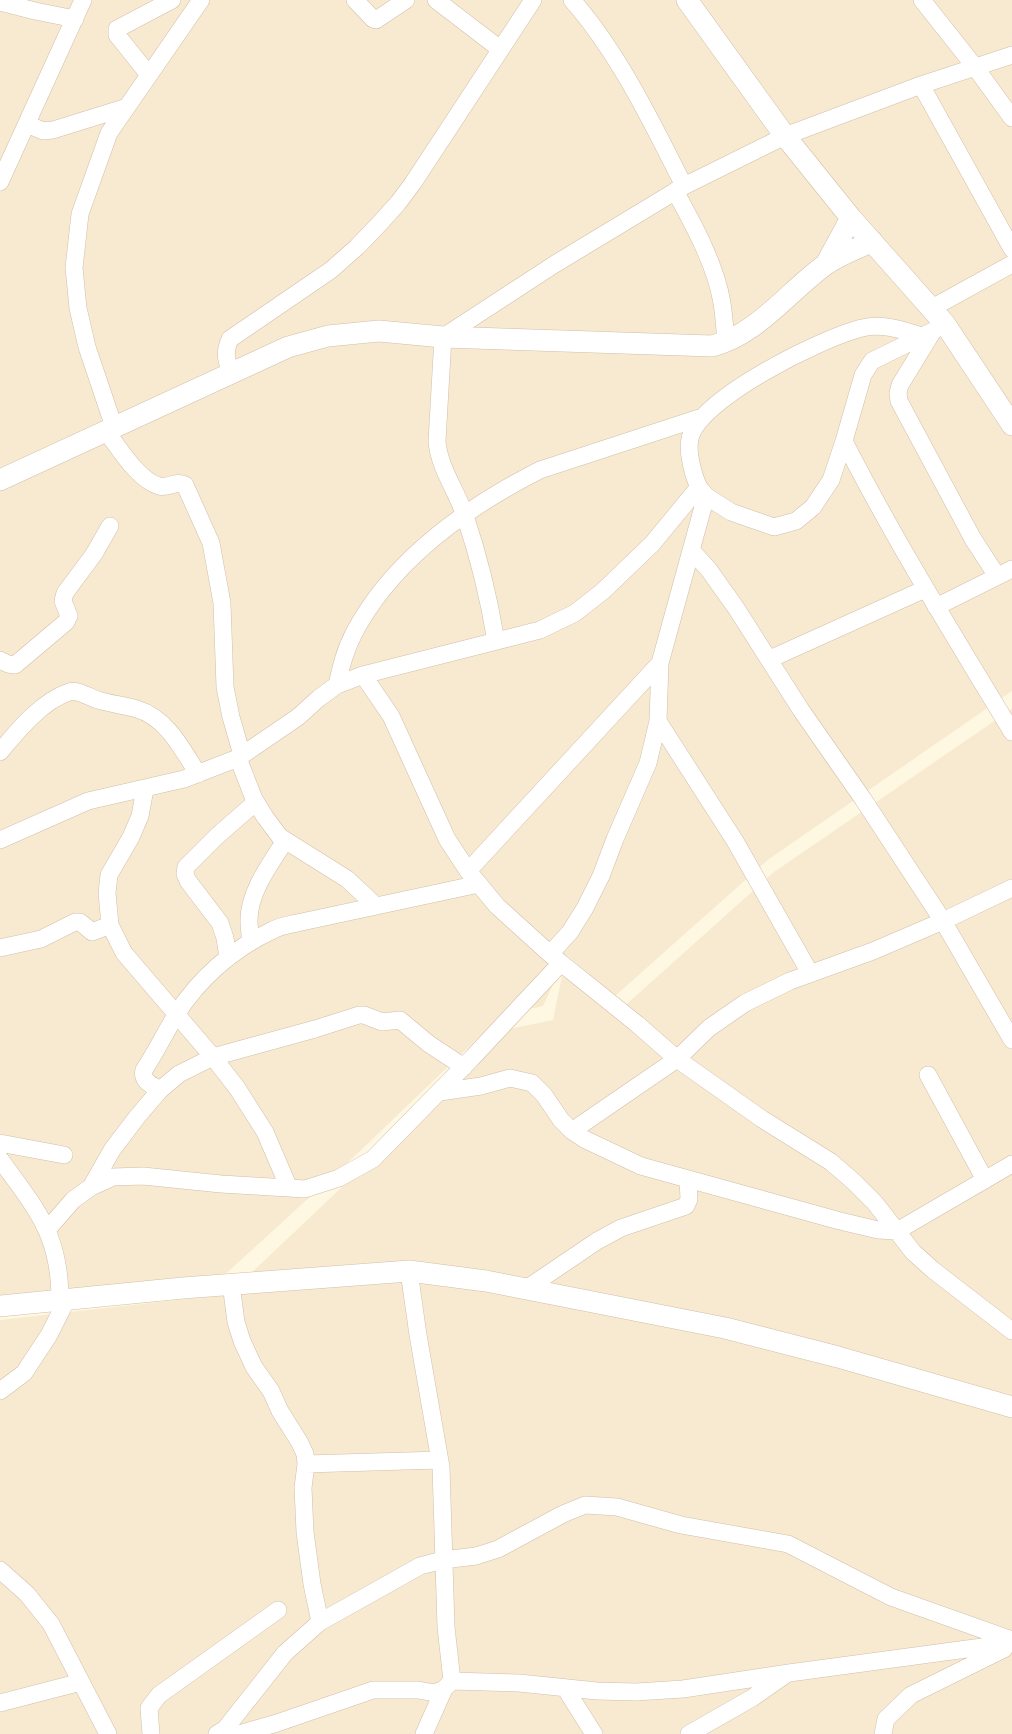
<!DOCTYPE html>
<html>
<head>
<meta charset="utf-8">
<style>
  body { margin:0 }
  canvas { display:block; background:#fef7e2 }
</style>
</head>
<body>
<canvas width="1012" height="1734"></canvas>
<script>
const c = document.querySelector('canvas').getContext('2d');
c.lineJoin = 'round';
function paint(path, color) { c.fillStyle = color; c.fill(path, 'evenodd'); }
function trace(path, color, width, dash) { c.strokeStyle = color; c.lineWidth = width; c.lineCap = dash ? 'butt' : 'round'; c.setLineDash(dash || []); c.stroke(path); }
paint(new Path2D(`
  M0 0H1012V691L769 859 615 996 567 955 543 1006 502 1015 360 1151 219 1280 0 1306Z
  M1012 709V1734H0V1320L229 1294 509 1029 553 1020 562 976 619 1011 774 872Z`), '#f7ead0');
const minor = new Path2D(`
  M355 0 373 19 376 20 406 0
  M436 0 500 49
  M572 0C618 52 653 124 684 186
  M922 0 975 67 1012 118
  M0 2 35 11 75 19
  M149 75 117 35V29L172 0
  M921 85 1012 249
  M27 124 43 131 53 130 127 107
  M0 182 83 0
  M675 191C693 224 716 265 722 303 724 316 725 330 726 343
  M932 308 1012 264
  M933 331 900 385 898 393 899 401 973 539 997 576
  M231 373C226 359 224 353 230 339L331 270 357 247 381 222 398 203 413 183 533 0
  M114 427 87 347 78 308 74 268 80 214 109 133 201 0
  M106 431C119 448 138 480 159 486 167 489 177 480 185 485L211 543 222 603 225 687 231 717 242 755
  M844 441C895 541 954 636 1012 732
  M706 496 731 512 774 527 796 521 813 507 831 480 844 441 863 375 872 361 933 331 945 324
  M691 550 709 570 736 608 801 710 863 799 943 921 1012 1040
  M936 607 1012 569
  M496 641C489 599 479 557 465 516 457 491 439 468 437 441L443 337 555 264 684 186 785 136 921 85 1012 55
  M770 659 925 589
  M0 660 8 664 15 665 66 622 69 616 63 601 65 593 94 554 110 526
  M363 675 391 716 447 839 468 871 497 906 550 954 637 1024 677 1059 762 1119 831 1162 853 1181 875 1203 913 1252 933 1270 1012 1331
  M337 685C341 667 345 650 354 633 393 559 467 507 540 470L702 417
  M658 721 735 841 810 973
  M0 752C17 731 42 701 69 692 78 689 88 697 98 700 110 704 124 705 137 709 167 718 182 749 198 774
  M238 758 254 799 265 817 280 837 347 879 376 906
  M145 789 140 816 131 837 109 875 107 893 110 925 124 953 213 1057 237 1088 265 1132 289 1188
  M0 840 88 801 184 779 238 758 298 717 319 698 337 685 363 675 540 630 575 613 603 591 652 544 699 487
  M468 871 660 663
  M251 942C250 935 249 927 249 920 249 892 270 864 285 841
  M0 948 41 939 75 922H80L92 932 110 925
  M550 954 570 932 585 908 601 876 615 839 648 763 658 721 660 663 706 496C704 493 700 490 699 487 693 476 687 451 690 439 697 399 824 337 862 328 883 323 902 330 922 336
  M228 958 225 938 220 923 188 881 185 874 186 867 217 836 256 802
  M928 1075 985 1180
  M160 1090C152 1085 141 1081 144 1070 156 1052 165 1033 176 1015 199 978 234 948 273 930 280 926 289 925 297 923L479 884
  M440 1092 481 1086 510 1078 532 1083 544 1095 561 1120 572 1131 584 1139 641 1166 840 1221 878 1230 897 1231 1012 1164
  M572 1131 677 1059 709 1028 745 1003 790 981 873 951 943 921 1012 888
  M0 1143 64 1155
  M0 1159C36 1209 60 1234 60 1300
  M91 1187 112 1150 137 1117 160 1090 179 1074 213 1057 315 1029 359 1015H364L382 1022 400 1020 429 1044 464 1067
  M47 1230 73 1200 91 1187 113 1177 143 1176 221 1184 305 1189 339 1178 373 1159 472 1058 561 963
  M409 1271 418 1335 441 1467 446 1627 452 1681
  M231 1284 236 1322 242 1341 254 1367 271 1391 280 1411 300 1443 305 1454 306 1464 303 1488 305 1532 312 1584 320 1622
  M526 1289 597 1241 621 1228 686 1206 689 1199 688 1179
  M0 1391 24 1373 49 1335 67 1299
  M306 1464 440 1460
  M0 1570 27 1594 51 1624 108 1734
  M565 1688 594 1734
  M0 1703 81 1682
  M151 1734 149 1708 159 1695 278 1610
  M217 1734 225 1729 285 1653 320 1622 420 1566 443 1560 476 1556 498 1549 563 1514 585 1505 617 1507 681 1525 788 1544 891 1597 1012 1640
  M239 1734 277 1723 373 1690H418L435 1693 444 1689 452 1681 519 1683 597 1691 636 1692 683 1689 789 1673 1012 1643
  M424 1734 444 1689
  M689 1734 752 1698 785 1675
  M883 1734 886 1719 911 1695 1004 1649`);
const tertiary = new Path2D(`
  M687 0 785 136 851 218 945 324 1012 425
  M826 264 851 218
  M0 480 288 347 328 336 379 331 443 337 712 346C757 335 789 291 825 265 839 255 857 249 872 241
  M0 1306 183 1288 409 1271 486 1281 725 1328 838 1357 1012 1407`);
trace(minor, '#d1bfa8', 18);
trace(tertiary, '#d1bfa8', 22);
trace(minor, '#fff', 17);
trace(tertiary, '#fff', 21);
</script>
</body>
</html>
